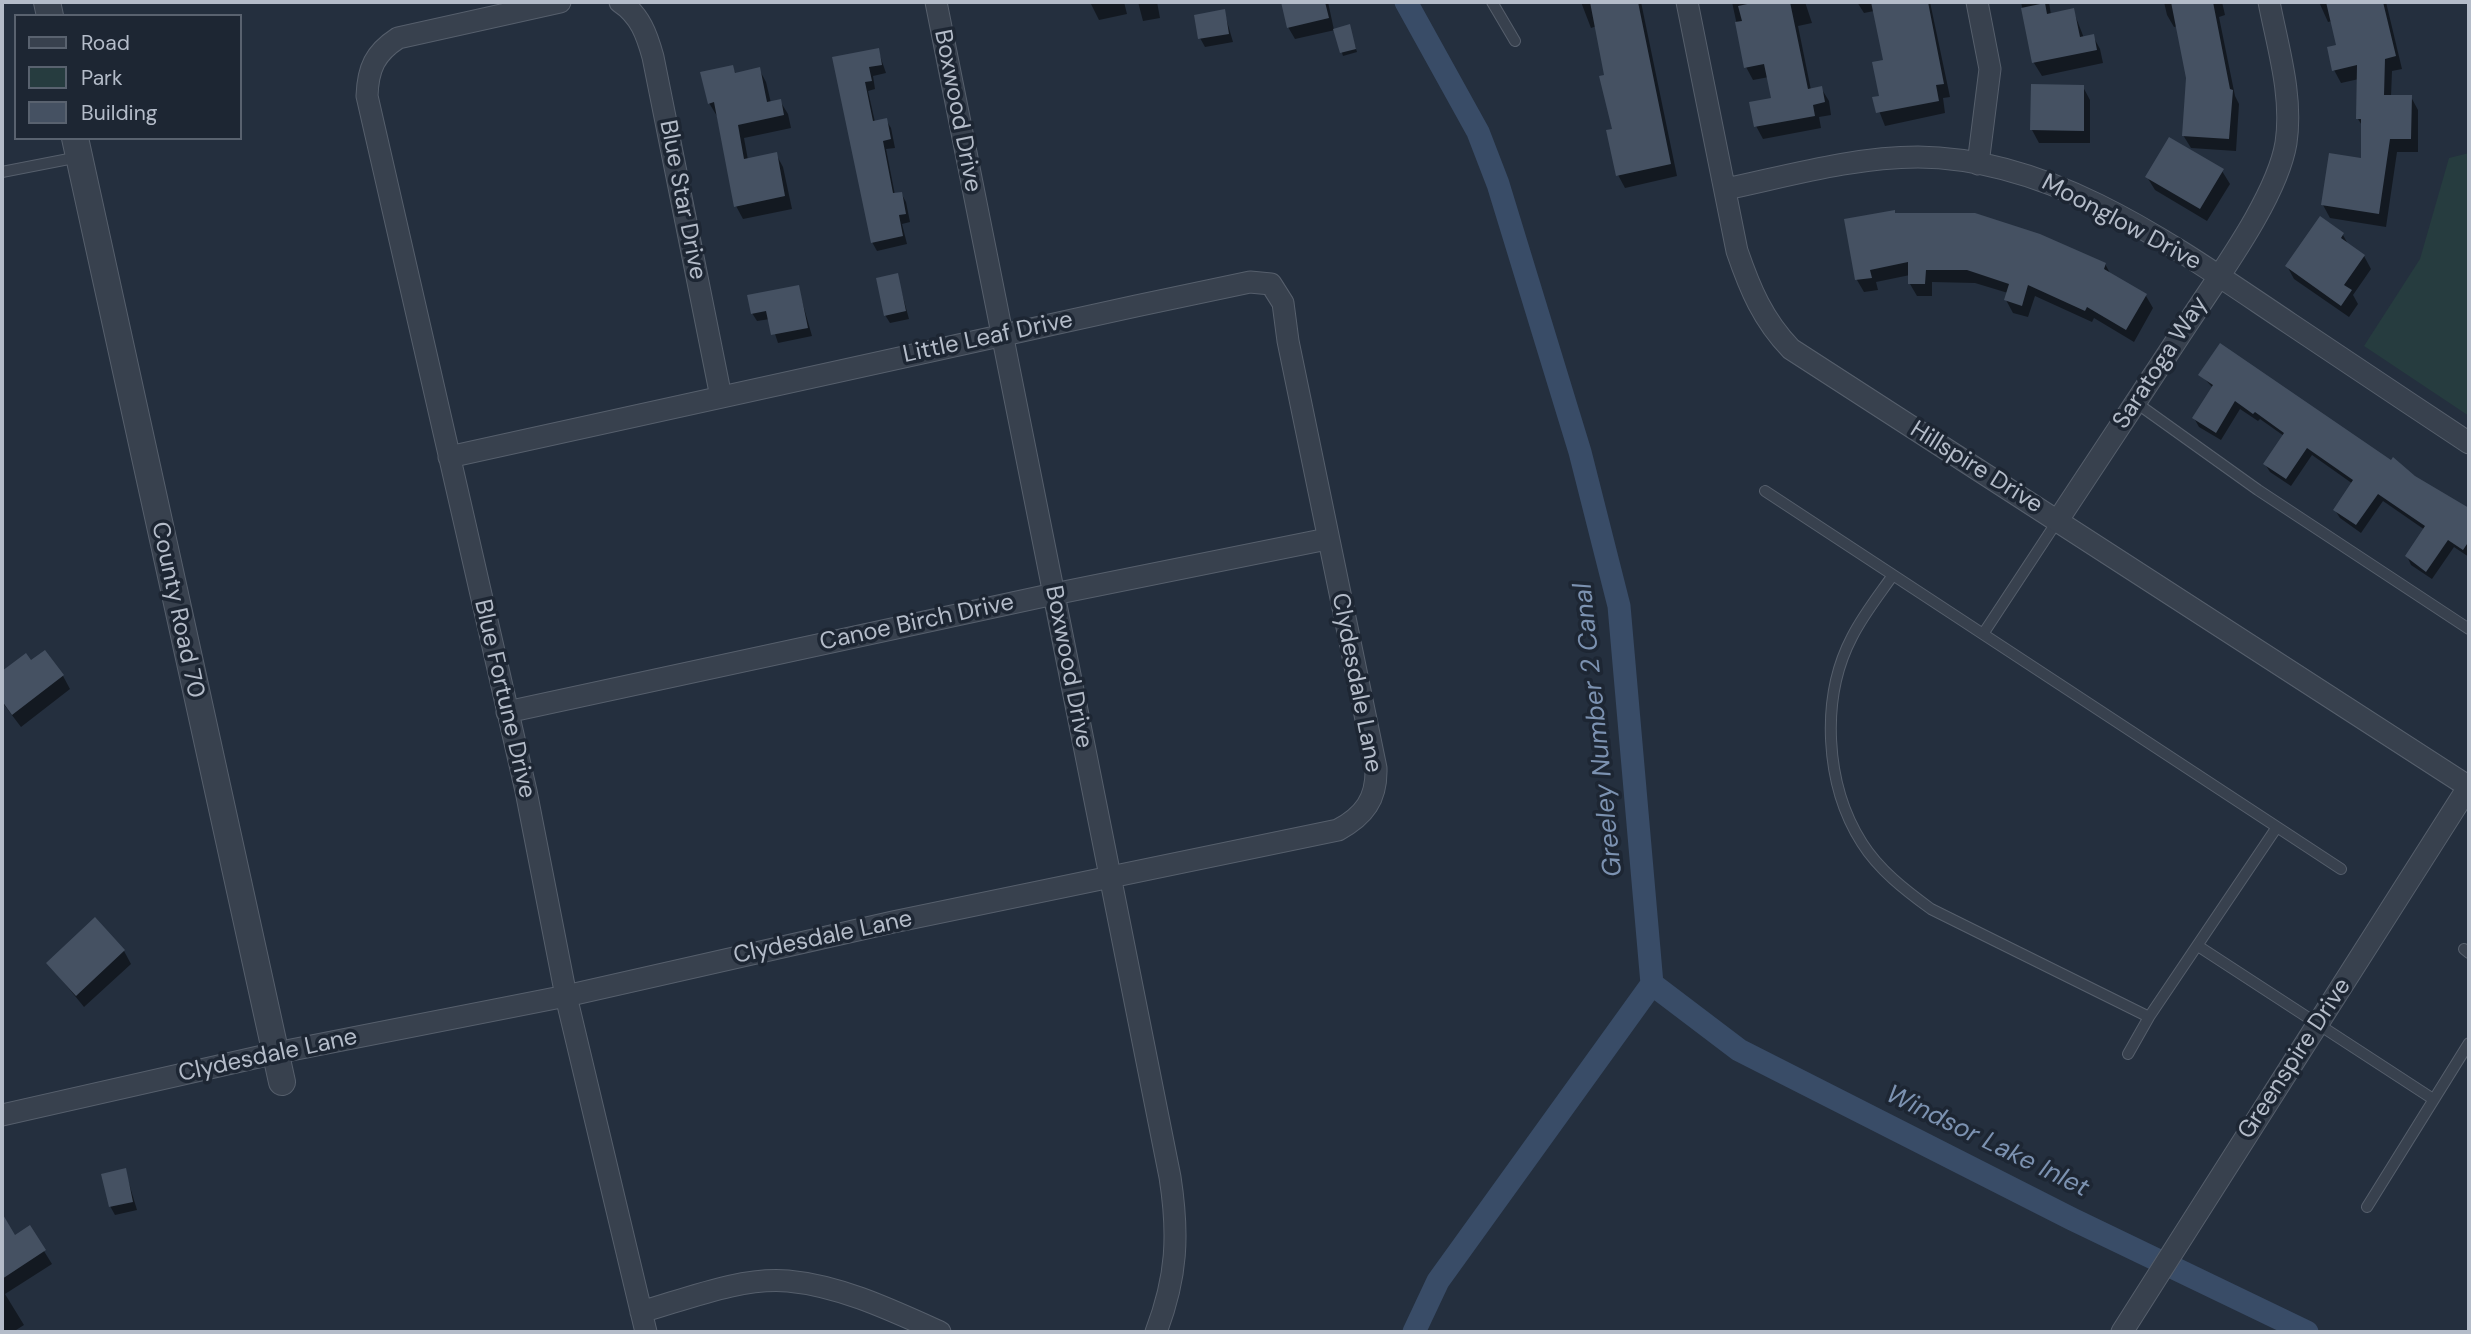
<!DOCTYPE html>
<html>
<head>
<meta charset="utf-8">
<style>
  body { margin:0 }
  #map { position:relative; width:2471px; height:1334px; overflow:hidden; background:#242f3e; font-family:"DM Sans",sans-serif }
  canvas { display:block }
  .frame { position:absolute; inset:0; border:4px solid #b4bcc9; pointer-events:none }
  .legend { position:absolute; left:14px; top:14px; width:228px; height:126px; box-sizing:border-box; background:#1d2633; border:2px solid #59626f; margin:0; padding:9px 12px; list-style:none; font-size:21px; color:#b4bcc9 }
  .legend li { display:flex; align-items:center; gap:14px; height:35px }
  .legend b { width:35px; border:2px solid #59626f }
</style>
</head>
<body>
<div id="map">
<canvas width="2471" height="1334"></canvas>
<div class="frame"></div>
<ul class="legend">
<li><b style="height:9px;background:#38414e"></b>Road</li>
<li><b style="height:19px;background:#263c3f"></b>Park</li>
<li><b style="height:19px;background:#455162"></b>Building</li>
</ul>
</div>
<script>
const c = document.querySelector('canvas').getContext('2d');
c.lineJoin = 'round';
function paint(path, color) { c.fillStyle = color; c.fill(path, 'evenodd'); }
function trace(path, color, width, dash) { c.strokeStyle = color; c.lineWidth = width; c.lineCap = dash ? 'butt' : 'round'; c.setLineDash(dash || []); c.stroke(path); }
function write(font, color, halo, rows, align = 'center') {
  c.font = font + ' "DM Sans",sans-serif'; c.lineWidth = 7; c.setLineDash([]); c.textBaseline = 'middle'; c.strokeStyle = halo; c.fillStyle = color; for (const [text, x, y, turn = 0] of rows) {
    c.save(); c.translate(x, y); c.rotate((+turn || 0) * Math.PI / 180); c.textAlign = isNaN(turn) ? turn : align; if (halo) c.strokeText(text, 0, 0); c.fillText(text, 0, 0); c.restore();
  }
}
paint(new Path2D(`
  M2469 153V416L2364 346 2420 259 2449 158Z`), '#263c3f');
paint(new Path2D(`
  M1090 2H1124L1127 14 1099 20Z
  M1138 2H1157L1160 18 1143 21Z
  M1282 2H1328L1334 30 1349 26 1357 52 1343 56 1335 30 1295 39 1288 27Z
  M1581 2H1641L1677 176 1625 188 1618 175 1606 76 1597 26 1591 28Z
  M1732 2H1805L1812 23 1798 26 1811 90 1821 88 1829 101 1831 115 1819 117 1821 128 1763 139 1756 126 1773 99 1769 77 1753 80 1746 67Z
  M1857 2H1930L1950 97 1943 98 1945 113 1885 126 1874 98 1881 97 1885 62 1874 11 1864 13Z
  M2021 2H2049L2051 15 2073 10 2084 38 2093 36 2100 49 2103 63 2042 76 2034 63Z
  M2164 2H2222L2225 15 2219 17 2235 96 2239 104 2236 151 2191 148 2183 135 2188 78 2178 26 2174 27 2167 15Z
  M2319 2H2386L2402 69 2392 71 2391 97H2411L2418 110V152H2397L2386 227 2330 218 2323 205 2363 160V127L2358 119 2359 79 2341 83 2334 70 2338 46 2332 21 2328 22Z
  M1224 11 1233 42 1205 47 1200 38Z
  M878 50 886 73 873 76 875 89 868 91 875 122 886 120 891 128 895 148 886 149 895 195 901 193 906 202 910 222 902 224 907 244 877 251 872 242 834 58Z
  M732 67 736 74 759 69 766 82 771 103 780 101 788 114 791 128 744 138 748 160 776 154 783 167 792 209 743 219 736 206 717 116 709 103Z
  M2083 87 2090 100V143H2039L2032 130Z
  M2222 171 2230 184 2207 221 2155 190 2147 177Z
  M1895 214 2105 264 2111 275 2146 296 2153 308 2134 342 2094 318 2092 322 2035 296 2028 317 2013 313 2006 300 2008 293 1975 283 1932 282V296H1917L1910 284V275L1876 282 1878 290 1864 292 1857 280 1846 221Z
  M2343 235 2349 246 2364 256 2371 269 2353 295 2358 304 2349 317 2294 279 2287 266Z
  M897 275 909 319 890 323 885 315Z
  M798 287 812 336 778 343 770 319 757 321 752 313Z
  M2201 375 2414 477 2469 511V557L2454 547 2432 579 2411 565 2407 556 2425 530 2383 501 2361 533 2340 518 2335 510 2353 484 2312 455 2291 486 2270 472 2265 464 2284 436 2260 419 2258 421 2240 409 2221 440 2199 427 2194 418 2213 388Z
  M25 655 31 663 63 676 70 689 21 727 2 702V673Z
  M124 951 131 964 84 1007 48 963Z
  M125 1170 137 1210 115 1215 110 1206Z
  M29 1227 52 1264 5 1294 24 1325 13 1332H2V1234L9 1229 14 1237Z`), '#0007');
trace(new Path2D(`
  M1406 2 1478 132 1498 184 1580 452 1619 606 1652 984 1438 1281 1414 1332
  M1652 984 1739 1050 2072 1219 2307 1332`), '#394c67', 23);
paint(new Path2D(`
  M1281 2H1325L1329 18 1287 28Z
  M1590 2H1638L1671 164 1616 176 1606 130 1612 129 1599 76 1604 75Z
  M1757 2H1790L1808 89 1822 86 1825 102 1813 105 1815 116 1754 127 1749 102 1771 98 1764 64 1744 68 1735 22 1742 21 1738 6Z
  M1871 2H1928L1944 84 1936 85 1939 101 1876 113 1872 97 1879 96 1872 62 1883 60Z
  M2171 2H2213L2230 89 2233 90 2229 139 2182 136 2186 78Z
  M2326 2H2383L2396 56 2385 59 2384 95H2412L2411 139H2390L2379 214 2321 205 2329 153 2361 158V119H2356L2357 65 2332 71 2327 47 2336 45Z
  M2045 3 2047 14 2074 8 2080 37 2094 34 2097 50 2032 63 2021 8Z
  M1225 9 1229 34 1198 39 1194 15Z
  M1350 24 1356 49 1340 53 1333 29Z
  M879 48 882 65 869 67 872 81 865 82 873 121 887 118 891 139 883 141 893 193 902 192 906 214 899 215 903 236 871 243 832 57Z
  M733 65 735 73 760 67 767 102 781 99 784 115 738 125 744 159 777 152 785 196 734 207 714 102 708 104 700 72Z
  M2031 84 2084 85V131L2030 130Z
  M2169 137 2224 169 2200 209 2145 177Z
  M1895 210V213H1975L2040 234 2106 263 2104 269 2147 294 2126 330 2087 307 2085 311 2028 285 2022 306 2004 300 2009 284 1967 270H1926L1925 284H1908V262L1870 270 1872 278 1855 280 1844 219Z
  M2320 216 2344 233 2341 238 2365 255 2344 285 2352 290 2341 306 2285 266Z
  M898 273 906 311 884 316 876 278Z
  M799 285 808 328 771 335 766 311 751 314 747 295Z
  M2220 343 2391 460 2393 457 2415 476 2469 508V541L2463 550 2448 540 2426 572 2405 556 2425 526 2378 494 2356 525 2333 510 2353 480 2307 448 2286 479 2263 464 2284 433 2255 412 2253 414 2235 401 2216 433 2192 418 2213 385 2198 375Z
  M45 650 64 675 12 715 2 701V671L26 653 31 660Z
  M95 917 125 950 76 996 46 963Z
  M126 1168 133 1202 109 1207 101 1174Z
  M2 1213 15 1235 30 1225 46 1250 2 1279Z`), '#455162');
const service = new Path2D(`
  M1492 2 1515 41
  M2 172 79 157
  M2135 402 2258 490 2469 629
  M1765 491 2341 869
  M1893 575C1879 595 1863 615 1852 637 1820 698 1825 785 1862 843 1879 870 1905 890 1931 909L2149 1017
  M1983 634 2058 520
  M2198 946 2433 1099
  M2464 949 2469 953
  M2128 1054 2149 1017 2277 827
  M2367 1207 2469 1043`);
const minor = new Path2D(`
  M560 2 398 38C375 53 368 68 367 96L526 791 566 996 646 1332
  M620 2C640 15 647 35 653 57L721 397
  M936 2 1170 1177C1179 1235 1177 1277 1156 1332
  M1687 2 1737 251C1750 289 1763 320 1791 349L2469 787
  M1977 2 1990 69 1978 164
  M1726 189C1788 176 1854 157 1918 157 2056 158 2178 249 2289 323 2348 363 2409 403 2469 443
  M2058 520C2102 453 2146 386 2190 320 2220 274 2277 197 2286 143 2293 96 2278 48 2269 2
  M507 712 1054 594 1327 539
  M2 1115 276 1053 566 996 893 922 1338 830C1364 816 1377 799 1376 768L1288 341 1283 303 1271 284 1250 282 1136 306 449 457
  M641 1312C687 1299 740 1277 788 1281 841 1286 891 1310 940 1332
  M2122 1332 2469 786`);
const tertiary = new Path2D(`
  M47 2 50 16
  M75 138 282 1082`);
trace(service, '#565f6c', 12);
trace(minor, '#565f6c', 23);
trace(tertiary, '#565f6c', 28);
trace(service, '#38414e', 10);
trace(minor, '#38414e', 21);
trace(tertiary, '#38414e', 26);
write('24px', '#b4bcc9', '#1d2633', [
  ["Boxwood Drive",957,111,79],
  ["Blue Star Drive",682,200,79],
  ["Moonglow Drive",2121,223,28],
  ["Little Leaf Drive",988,338,-12],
  ["Saratoga Way",2161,363,-57],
  ["Hillspire Drive",1976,468,32],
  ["County Road 70",177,610,78],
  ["Canoe Birch Drive",917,623,-12],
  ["Boxwood Drive",1068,667,79],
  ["Clydesdale Lane",1356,683,79],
  ["Blue Fortune Drive",504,699,77],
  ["Clydesdale Lane",823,938,-12],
  ["Clydesdale Lane",268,1056,-12],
  ["Greenspire Drive",2295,1059,-57]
]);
write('italic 26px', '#7c92b1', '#1d2633', [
  ["Greeley Number 2 Canal",1599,730,-96],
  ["Windsor Lake Inlet",1987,1142,26]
]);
</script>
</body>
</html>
